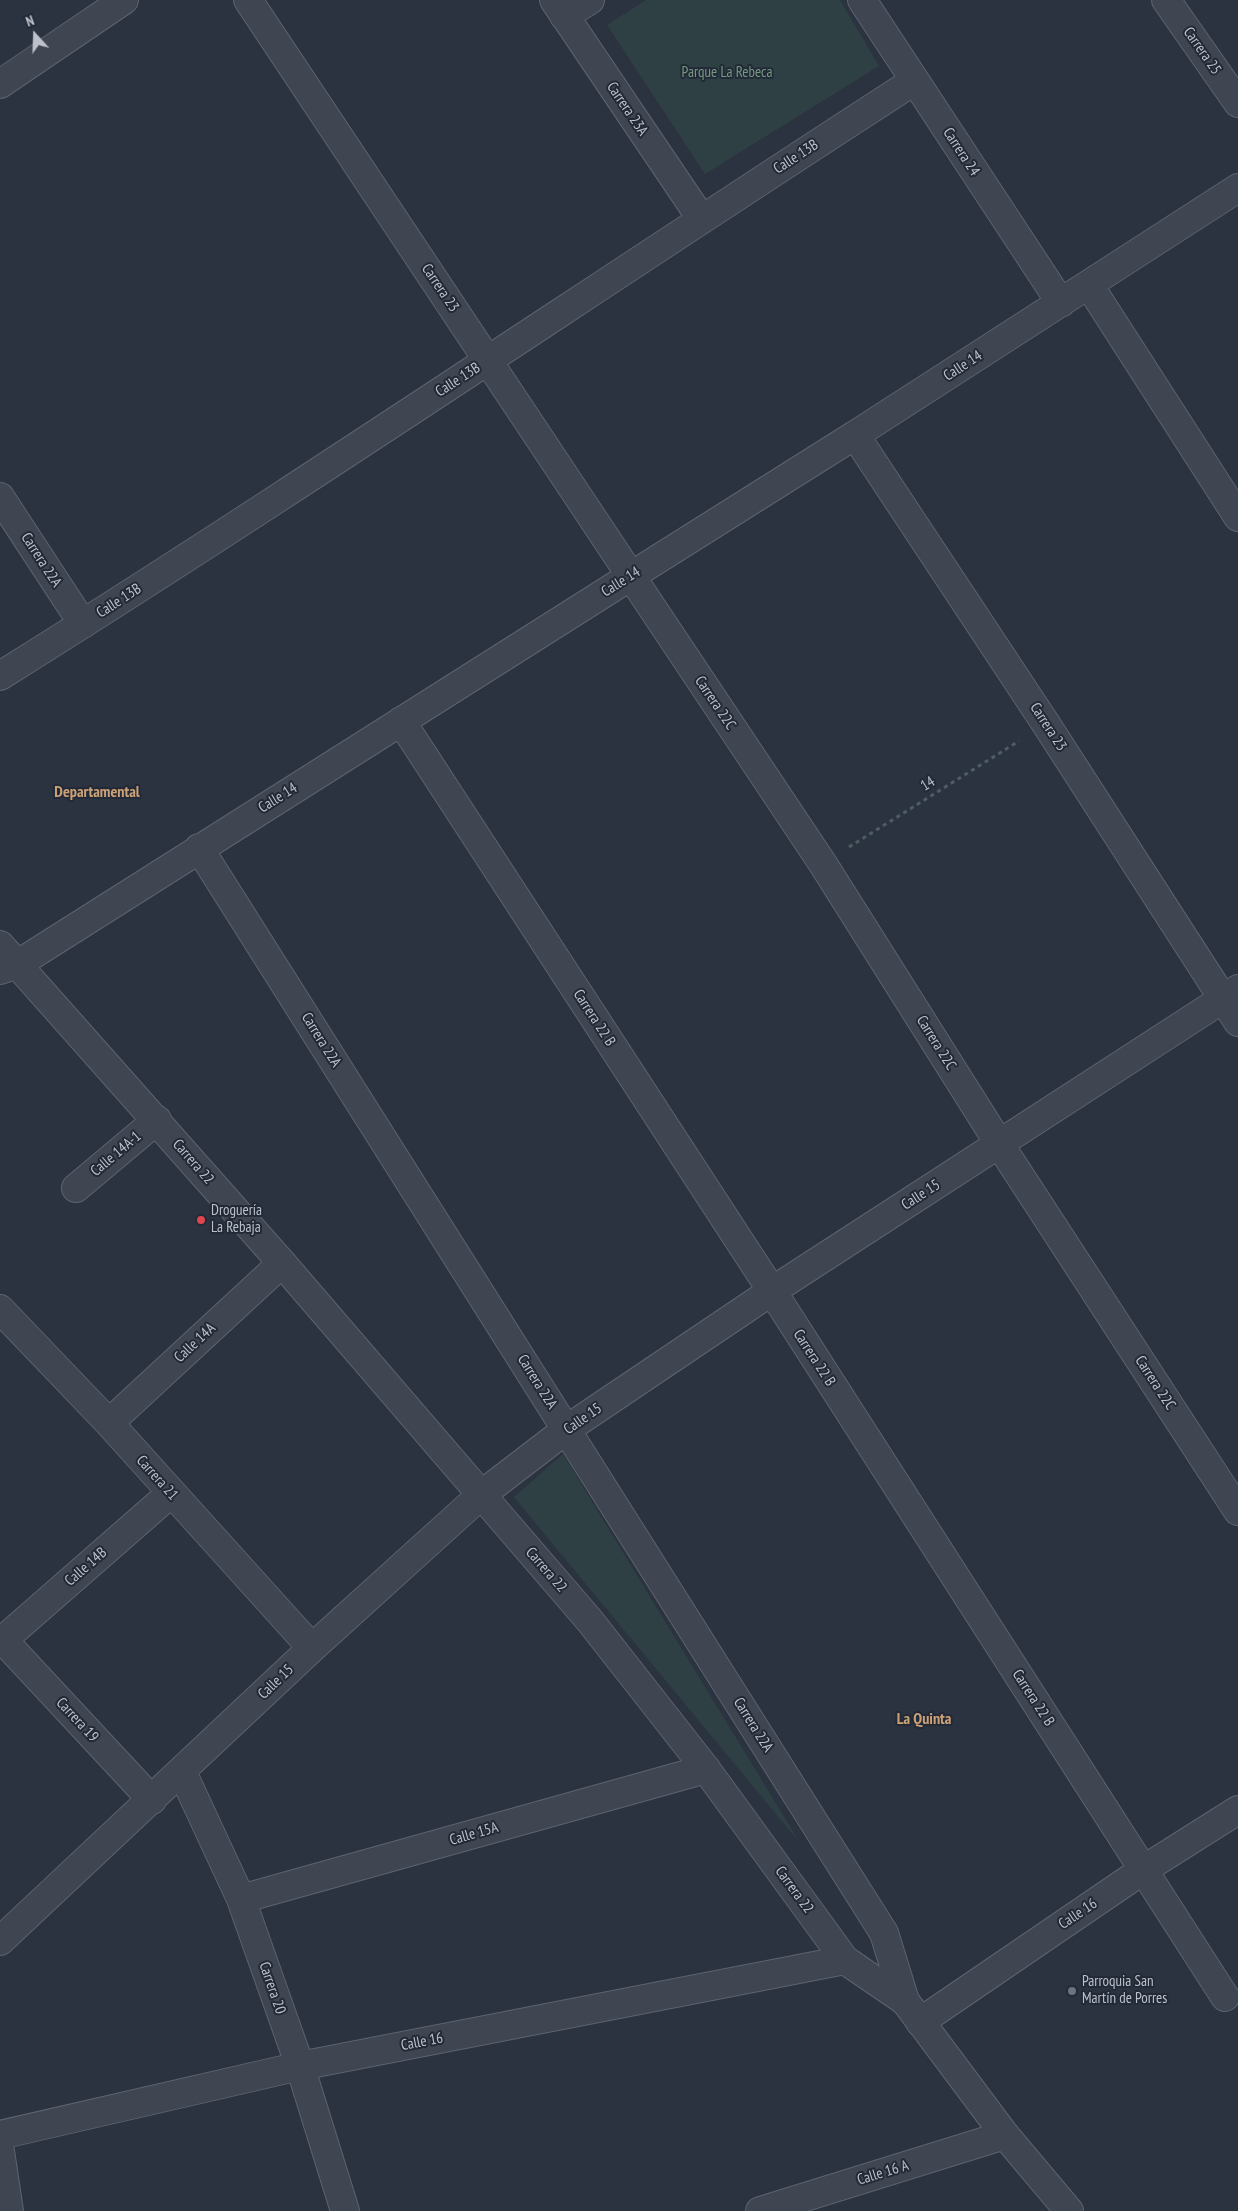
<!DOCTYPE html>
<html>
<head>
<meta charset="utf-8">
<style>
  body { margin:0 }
  #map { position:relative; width:1238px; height:2211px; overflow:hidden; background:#2b3341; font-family:"PT Sans Narrow",sans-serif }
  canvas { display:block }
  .north { position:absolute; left:10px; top:10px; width:50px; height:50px; -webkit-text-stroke:4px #232a37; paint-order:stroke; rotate:340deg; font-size:14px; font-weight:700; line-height:20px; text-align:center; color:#bcc1cb }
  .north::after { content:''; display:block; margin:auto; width:18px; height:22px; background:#bcc1cb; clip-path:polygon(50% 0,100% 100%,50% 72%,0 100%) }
</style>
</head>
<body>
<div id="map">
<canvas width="1238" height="2211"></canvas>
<div class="north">N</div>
</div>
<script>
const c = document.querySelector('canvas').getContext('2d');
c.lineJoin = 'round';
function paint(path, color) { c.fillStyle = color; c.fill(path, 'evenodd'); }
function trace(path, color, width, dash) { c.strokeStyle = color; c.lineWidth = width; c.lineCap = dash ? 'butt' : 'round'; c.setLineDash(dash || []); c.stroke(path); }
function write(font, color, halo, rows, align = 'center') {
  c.font = font + ' "PT Sans Narrow",sans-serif'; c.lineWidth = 4; c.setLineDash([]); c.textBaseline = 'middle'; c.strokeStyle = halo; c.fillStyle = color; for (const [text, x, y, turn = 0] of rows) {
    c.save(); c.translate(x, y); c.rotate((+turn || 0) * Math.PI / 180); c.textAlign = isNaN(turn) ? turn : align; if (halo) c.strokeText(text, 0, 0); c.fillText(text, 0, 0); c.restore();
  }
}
paint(new Path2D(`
  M646 0H840L879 66 705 174 607 25Z
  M563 1454 800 1843 514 1497Z`), '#2e4043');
const minor = new Path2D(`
  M554 0 701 218
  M862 0 1061 303
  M1166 0 1238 103
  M564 16 590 0
  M0 84 124 0
  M1089 285 1238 517
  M855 435 1238 188
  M0 497 83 624
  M0 676C308 483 609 278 914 81
  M401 721 772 1291 1225 1997
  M199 848 884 1933 905 2001
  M0 970 18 964 631 576 823 864 1000 1145 1238 1511
  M76 1188 157 1120
  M0 1309 109 1423 312 1648
  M109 1423 282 1263
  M3 1640 170 1494
  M3 1640 152 1800
  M182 1772 241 1899 300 2066 345 2211
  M241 1899 706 1769
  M0 1941 312 1648 481 1495 567 1429 772 1291 1238 989
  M920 2022 1143 1870 1238 1810
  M0 2135 300 2066 845 1960
  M0 2151 9 2211
  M760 2211 1005 2135`);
const tertiary = new Path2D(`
  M248 0 631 576 855 435 1046 724 1238 1022
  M0 945 282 1263 590 1621 706 1769 845 1960 905 2001 1005 2135 1069 2211`);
trace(minor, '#5d636f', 30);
trace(tertiary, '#5d636f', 30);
trace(new Path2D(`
  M849 847 1019 741`), '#4d5d61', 3, [4, 4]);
trace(minor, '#3f4551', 28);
trace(tertiary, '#3f4551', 28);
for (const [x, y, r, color] of [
  [201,1220,5,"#e0444e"],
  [1072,1991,5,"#6b7280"]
]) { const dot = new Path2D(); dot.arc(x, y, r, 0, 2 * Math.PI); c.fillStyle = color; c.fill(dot); trace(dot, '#232a37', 2); }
write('15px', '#bcc1cb', '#232a37', [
  ["Carrera 25",1202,51,55],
  ["Carrera 23A",627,109,56],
  ["Carrera 24",961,152,57],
  ["Calle 13B",796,157,-33],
  ["Carrera 23",440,288,56],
  ["Calle 14",963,366,-33],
  ["Calle 13B",458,380,-33],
  ["Carrera 22A",41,560,57],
  ["Calle 14",621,582,-32],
  ["Calle 13B",119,601,-33],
  ["Carrera 22C",715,703,56],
  ["Carrera 23",1048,727,57],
  ["14",928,784,-32],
  ["Calle 14",278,798,-32],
  ["Carrera 22 B",594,1018,57],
  ["Carrera 22A",321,1040,58],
  ["Carrera 22C",936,1043,58],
  ["Calle 14A-1",116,1154,-40],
  ["Carrera 22",193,1162,49],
  ["Calle 15",921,1195,-33],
  ["Calle 14A",195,1343,-43],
  ["Carrera 22 B",814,1358,57],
  ["Carrera 22A",537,1382,58],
  ["Carrera 22C",1155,1383,57],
  ["Calle 15",583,1419,-35],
  ["Carrera 21",157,1478,48],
  ["Calle 14B",86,1567,-41],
  ["Carrera 22",546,1570,49],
  ["Calle 15",276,1682,-44],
  ["Carrera 22 B",1033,1698,57],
  ["Carrera 19",77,1720,47],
  ["Carrera 22A",753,1725,58],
  ["Calle 15A",474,1834,-16],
  ["Carrera 22",794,1890,54],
  ["Calle 16",1078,1914,-34],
  ["Carrera 20",272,1988,71],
  ["Calle 16",422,2042,-11],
  ["Calle 16 A",883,2173,-17]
]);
write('15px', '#769980', '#232a37', [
  ["Parque La Rebeca",727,73]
]);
write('15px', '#bcc1cb', '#232a37', [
  ["Droguería",211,1211],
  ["La Rebaja",211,1228],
  ["Parroquia San",1082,1982],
  ["Martín de Porres",1082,1999]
], 'left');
write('bold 16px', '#cba177', '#232a37', [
  ["Departamental",97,792],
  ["La Quinta",924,1719]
]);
</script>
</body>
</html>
